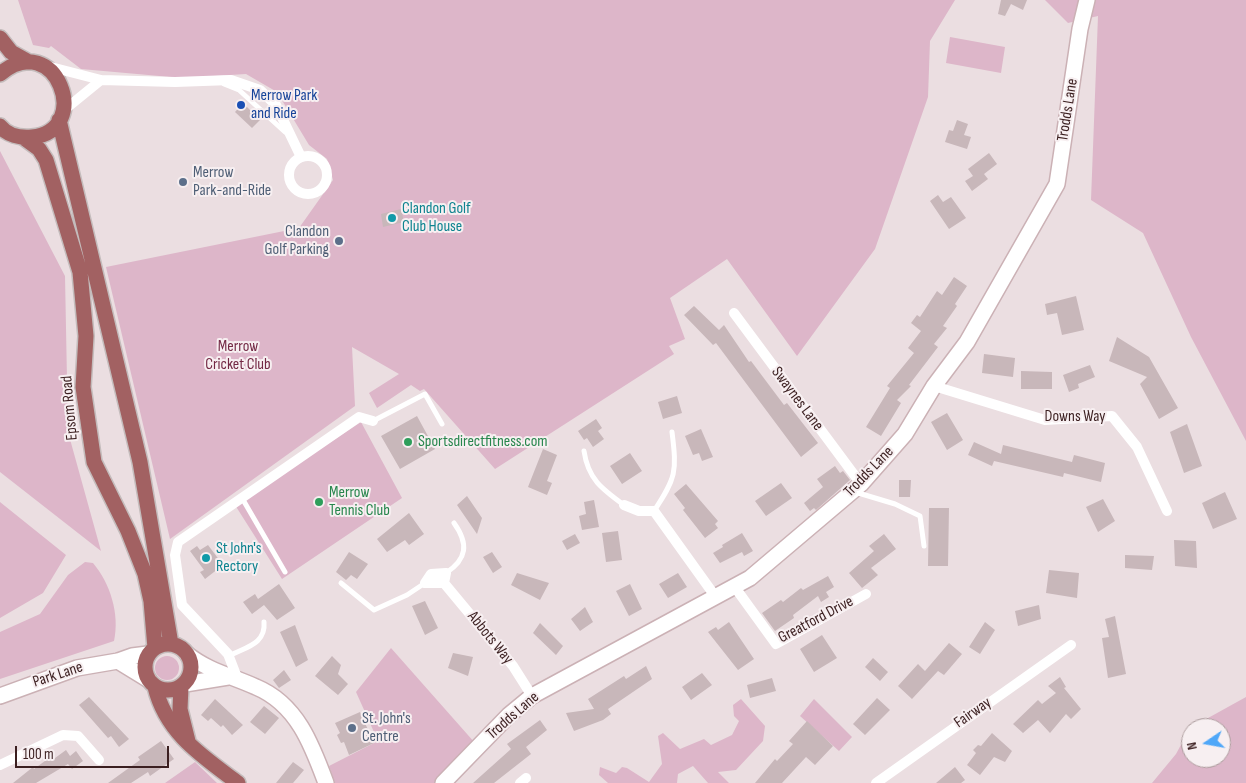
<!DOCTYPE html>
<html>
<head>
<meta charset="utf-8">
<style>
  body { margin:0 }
  #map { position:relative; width:1246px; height:783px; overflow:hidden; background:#ebdee1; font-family:"Sofia Sans Condensed",sans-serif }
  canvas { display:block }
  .north { position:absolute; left:1181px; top:718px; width:50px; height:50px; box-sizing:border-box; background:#f7eff1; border:1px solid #ac9c9d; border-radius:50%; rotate:258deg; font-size:14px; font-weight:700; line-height:20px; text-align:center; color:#3b1f20 }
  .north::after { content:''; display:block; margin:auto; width:18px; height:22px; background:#4fa7f8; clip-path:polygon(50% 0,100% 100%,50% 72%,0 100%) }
  .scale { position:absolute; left:15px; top:746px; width:154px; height:22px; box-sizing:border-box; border:2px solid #3b1f20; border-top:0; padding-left:6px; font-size:15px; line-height:18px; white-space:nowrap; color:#3b1f20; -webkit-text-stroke:4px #f7eff1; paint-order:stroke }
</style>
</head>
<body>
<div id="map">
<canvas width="1246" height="783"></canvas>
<div class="north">N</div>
<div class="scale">100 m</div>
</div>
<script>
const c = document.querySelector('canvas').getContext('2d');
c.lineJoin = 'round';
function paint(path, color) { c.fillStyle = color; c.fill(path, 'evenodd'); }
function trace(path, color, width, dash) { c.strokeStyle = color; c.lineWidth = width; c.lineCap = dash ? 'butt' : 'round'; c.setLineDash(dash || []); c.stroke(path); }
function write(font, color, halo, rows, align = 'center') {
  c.font = font + ' "Sofia Sans Condensed",sans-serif'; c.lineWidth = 4; c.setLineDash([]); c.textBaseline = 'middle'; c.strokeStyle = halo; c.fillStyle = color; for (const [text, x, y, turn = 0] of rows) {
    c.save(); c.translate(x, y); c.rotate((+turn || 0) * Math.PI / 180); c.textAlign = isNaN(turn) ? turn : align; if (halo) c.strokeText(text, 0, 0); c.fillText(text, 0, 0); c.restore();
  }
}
paint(new Path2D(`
  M18 0H955L930 41 928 97 875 249 797 356 727 259 670 298 685 339 669 346 674 354 495 469 424 389 420 391 411 385 377 408 369 393 399 374 352 347 355 406 170 539 106 267 299 228 333 180 327 159 309 145 277 92 246 74 182 78 81 69 51 46 49 48 33 45Z
  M1045 0H1246V441L1191 337 1143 233 1091 200 1098 16 1068 23Z
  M950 37 1005 47 1001 73 946 63Z
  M0 151 65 276 68 432 101 551 0 472Z
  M361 422 402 498 282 579 235 505Z
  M0 502 66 555 43 593 0 618Z
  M85 562 93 563C110 583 120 614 114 641L0 679V632L40 614 68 575Z
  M391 648 475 743 438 783H335L329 766 378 741 356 692Z
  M155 668a12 12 0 1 1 24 0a12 12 0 1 1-24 0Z
  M1246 697V783H1152L1176 754 1190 728ZM1191 728H1221V758H1191Z
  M741 699 765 726 763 741 736 770 718 772 729 783H708L693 766 678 774 677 783H608L599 775 600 767 616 773 622 767 627 768 649 782 662 764 658 736 663 733 680 749 704 739 711 745 732 735 739 721 734 716 733 705Z
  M814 699 852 737 839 751 800 716Z
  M195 762 217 783H165Z`), '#ddb6c9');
paint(new Path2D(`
  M1001 0H1027L1023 10 1011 4 1005 16 998 14Z
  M243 103 260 120 252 128 235 112Z
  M957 120 968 124 964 135 971 137 967 149 945 142 949 130 953 131Z
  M989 153 997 164 984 174 988 179 972 191 965 181 973 176 968 169Z
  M938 195 943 202 951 197 966 218 949 229 930 201Z
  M401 209 404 222 383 227 381 214Z
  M954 277 967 286 955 304 957 306 943 326 947 328 934 344 938 347 909 385 911 386 897 400 901 403 881 436 866 427 890 388 887 386 914 353 908 348 921 331 911 323 917 315 920 317 937 291 942 295Z
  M1076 296 1084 330 1062 335 1057 313 1047 315 1045 304Z
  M694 306 719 330 724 325 749 362 751 361 784 405 787 403 818 443 801 457 716 343 713 345 684 315Z
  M1117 337 1149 357 1178 408 1159 419 1140 384 1147 377 1109 361Z
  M984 354 1015 358 1013 377 982 373Z
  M1090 365 1095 377 1078 384 1079 388 1069 392 1063 375Z
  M1021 371 1052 372V389H1021Z
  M677 396 682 413 663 419 658 402Z
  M947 413 963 440 947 450 931 422Z
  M417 416 435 449 400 469 381 436Z
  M596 419 602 428 598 431 604 439 593 447 587 438 584 440 578 431Z
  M1187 424 1202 466 1184 473 1170 432Z
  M701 429 713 457 702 461 699 453 693 455 685 436Z
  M974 442 1001 454 1003 445 1072 462 1074 455 1105 463 1101 482 1064 473 1063 477 994 461 992 466 968 455Z
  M543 449 557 455 547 481 552 483 547 495 528 487Z
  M630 453 642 471 622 484 610 466Z
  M835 466 840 473 843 471 850 480 816 510 814 508 810 511 804 503 823 487 817 479Z
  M899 480H911L910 497H899Z
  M781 483 792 498 766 516 755 501Z
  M686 484 718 521 715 524 718 528 705 538 683 510 685 508 674 494Z
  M1225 492 1237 519 1213 529 1202 503Z
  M467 496 482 518 477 534 457 505Z
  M1103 499 1115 521 1098 532 1086 507Z
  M594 500 599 527 582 530 579 516 586 514 584 502Z
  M929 508H949L948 566H928Z
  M409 513 424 534 409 545 405 540 387 552 377 539Z
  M618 531 622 560 606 562 602 533Z
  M742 533 753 551 744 556 742 552 720 563 713 553 723 547 722 545Z
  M575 534 580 543 567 550 562 541Z
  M884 534 896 549 871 568 878 575 862 588 849 573 874 551 869 546Z
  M1174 540 1196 541 1197 568 1175 566Z
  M208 545 223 565 205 579 200 572 204 570 190 551 197 546 200 550Z
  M349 552 368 564 357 579 351 575 346 580 336 572Z
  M492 552 502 567 493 573 483 557Z
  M1125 555 1154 556 1152 570 1125 568Z
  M1049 570 1079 573 1077 598 1046 593Z
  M517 573 549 583 540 600 511 585Z
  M678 573 687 587 668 598 659 584Z
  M828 576 834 587 826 592 829 597 821 602 818 596 793 615 794 618 775 631 762 613 781 600 783 602 801 588 803 590Z
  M279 584 295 608 277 620 264 605 252 614 243 602 255 594 258 599Z
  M630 584 642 609 629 616 616 591Z
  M425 601 438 628 425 635 412 606Z
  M1039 605 1041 619 1018 626 1015 611Z
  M585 607 593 622 580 631 571 619Z
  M1115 616 1126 674 1108 678 1102 638 1109 637 1105 619Z
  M729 622 754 659 738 670 708 632 716 627 718 630Z
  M985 622 995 630 980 654 969 647Z
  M540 623 563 646 556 655 533 633Z
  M295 625 308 660 296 667 280 632Z
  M822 635 837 658 814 672 800 649Z
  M949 643 962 654 944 675 938 671 912 699 898 686 918 664 925 671Z
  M453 653 473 657 468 676 448 668Z
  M332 656 341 665 338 674 348 684 338 695 315 676Z
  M873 658 888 672 880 681 865 667Z
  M646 666 652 679 608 709 611 714 603 720 574 731 566 713 594 709 588 699 624 676 626 679Z
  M284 670 291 680 279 688 273 680Z
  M702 673 712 685 691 700 682 687Z
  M1060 677 1066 687 1064 688 1081 709 1071 719 1066 714 1050 733 1038 720 1023 733 1013 724 1038 700 1042 704 1056 693 1048 686Z
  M772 678 776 691 750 698 747 685Z
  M89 697 129 739 119 747 111 736 108 738 79 705Z
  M877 698 890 710 865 735 853 724Z
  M215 699 243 725 232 735 223 725 221 727 211 718 208 721 201 715Z
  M264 706 279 718 265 734 250 722Z
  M360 712 374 743 349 755 344 742 341 743 337 735 340 733 335 723Z
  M540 720 547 730 526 747 531 754 494 783H473L511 749 507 744Z
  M807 721 833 746 815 765 806 757 782 783H755L775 759 777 761 793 744 789 741Z
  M992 733 1012 751 1005 762 994 757 980 775 967 765 976 753 973 750 978 745 981 746Z
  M161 741 174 759 150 776 148 772 131 783H108L140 760 138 757Z
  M66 750 70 756 76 751 83 761 72 769 68 764 36 783H13L33 767 34 769 49 758 51 761Z
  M293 762 304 770 293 783H276Z
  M955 767 965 780 961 783H936Z`), '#c8b7ba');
const secondary = new Path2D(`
  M187 654C208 671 232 676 256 687 297 704 312 745 326 783
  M118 661 149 680
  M185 684 228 677
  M0 696 77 668 118 661 132 656 148 654
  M443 783 509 715 532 696 750 578 861 484 905 434 934 386 967 342 1057 184 1080 29 1087 0`);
const primary = new Path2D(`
  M0 38 11 52 29 62
  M0 74C56 27 94 131 32 137 20 138 7 135 0 126
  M59 120 140 462 171 644
  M24 138 39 149 46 160 80 272 86 336 83 387 94 462 128 531 145 574 151 601 155 648
  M145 667a23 23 0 1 1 46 0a23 23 0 1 1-46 0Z
  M155 687C166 733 202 756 238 783
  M181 687 180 709 188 741`);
trace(secondary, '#cbb1b5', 18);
trace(primary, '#c4bcbc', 18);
trace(new Path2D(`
  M224 84 239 90 285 132
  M373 421 425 394 442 424
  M584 451C588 479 602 489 624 505
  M855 492 895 504 920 516 924 546
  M242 498 285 572
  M654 511C676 478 677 472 672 432
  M446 573C467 559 469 544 454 523
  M341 583 374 610 407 595 425 583
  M229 656C246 647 266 644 264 622`), '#fff', 5);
trace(new Path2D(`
  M47 66 101 80 175 82 231 80 260 90 276 105 301 157
  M63 111 101 80
  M289 175a19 19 0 1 1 38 0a19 19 0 1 1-38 0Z
  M734 313 861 484
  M934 386 1045 420 1112 416 1137 447 1167 511
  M624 505 639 511H654L715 596
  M444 583 446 573 431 574 425 583H444L513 666 532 696
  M734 586 776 644 866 594
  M238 680 228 654 182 605 175 555 178 542 359 417 373 421
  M0 765 63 735 78 736 99 760
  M520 783 526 778
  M876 783 1071 645`), '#fff', 10);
trace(secondary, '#fff', 15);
trace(primary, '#a26162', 15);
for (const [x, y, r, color] of [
  [241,105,5,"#1a4fb4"],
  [183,182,5,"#5c6f8a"],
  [392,218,5,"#0f9aa8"],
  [339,241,5,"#5c6f8a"],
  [408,442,5,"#2e9e5b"],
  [319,502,5,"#2e9e5b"],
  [206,558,5,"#0f9aa8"],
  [352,728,5,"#5c6f8a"]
]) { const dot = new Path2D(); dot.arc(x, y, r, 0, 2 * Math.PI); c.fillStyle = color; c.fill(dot); trace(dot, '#f7eff1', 2); }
write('16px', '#164399', '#f7eff1', [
  ["Merrow Park",251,96],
  ["and Ride",251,114]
], 'left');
write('16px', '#3b1f20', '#f7eff1', [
  ["Trodds Lane",1068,110,-81],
  ["Swaynes Lane",797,399,53],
  ["Epsom Road",70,408,-95],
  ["Downs Way",1075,417],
  ["Trodds Lane",869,472,-46],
  ["Greatford Drive",816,620,-28],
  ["Abbots Way",490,638,51],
  ["Park Lane",58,675,-18],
  ["Fairway",973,713,-35],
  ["Trodds Lane",513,716,-41]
]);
write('16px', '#4e5e75', '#f7eff1', [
  ["Merrow",193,173],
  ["Park-and-Ride",193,191],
  ["Clandon",329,232,"right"],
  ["Golf Parking",329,250,"right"],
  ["St. John's",362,719],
  ["Centre",362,737]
], 'left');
write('16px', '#0d838f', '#f7eff1', [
  ["Clandon Golf",402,209],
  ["Club House",402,227],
  ["St John's",216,549],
  ["Rectory",216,567]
], 'left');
write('16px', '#732844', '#f7eff1', [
  ["Merrow",238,347],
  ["Cricket Club",238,365]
]);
write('16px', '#27864d', '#f7eff1', [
  ["Sportsdirectfitness.com",418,442],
  ["Merrow",329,493],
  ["Tennis Club",329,511]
], 'left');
</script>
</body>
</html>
